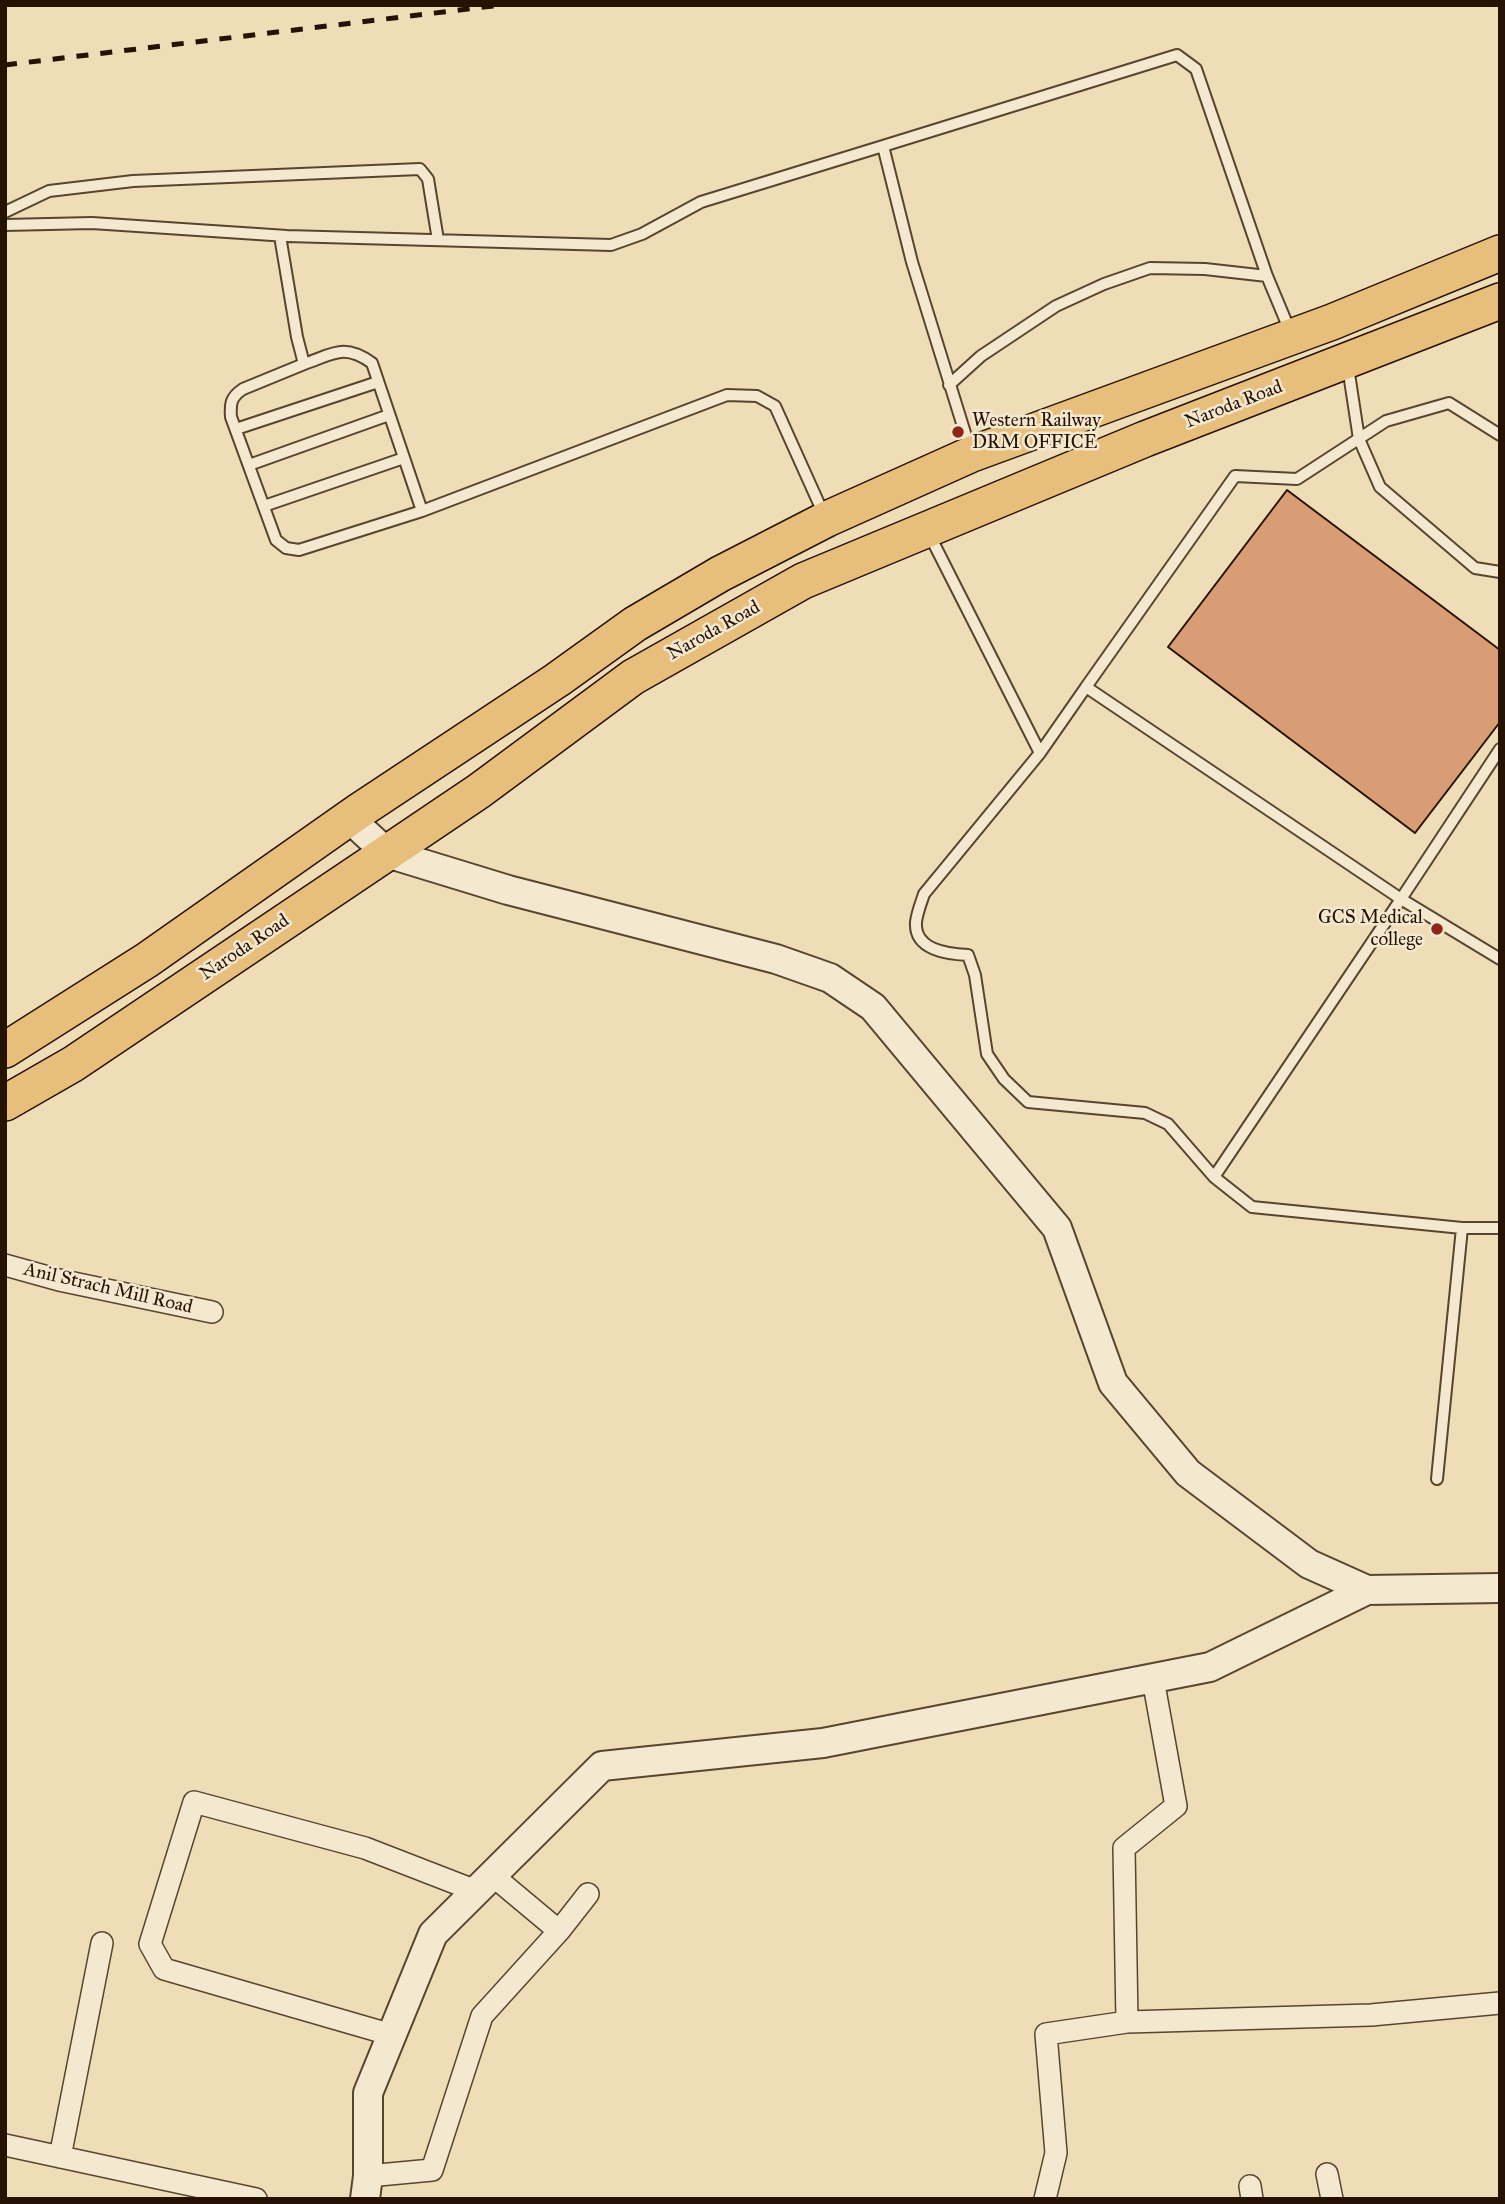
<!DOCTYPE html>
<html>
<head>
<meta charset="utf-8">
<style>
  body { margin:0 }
  #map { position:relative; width:1505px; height:2204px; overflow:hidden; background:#eeddb7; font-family:"IM FELL Great Primer",serif }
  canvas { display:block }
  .frame { position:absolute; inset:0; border:7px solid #261200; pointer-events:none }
</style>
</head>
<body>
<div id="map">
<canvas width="1505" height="2204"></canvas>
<div class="frame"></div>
</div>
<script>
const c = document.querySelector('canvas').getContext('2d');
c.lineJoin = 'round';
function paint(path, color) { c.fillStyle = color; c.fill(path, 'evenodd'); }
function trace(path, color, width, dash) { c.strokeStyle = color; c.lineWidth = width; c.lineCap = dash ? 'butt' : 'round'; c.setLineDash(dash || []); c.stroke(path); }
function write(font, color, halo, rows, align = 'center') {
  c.font = font + ' "IM FELL Great Primer",serif'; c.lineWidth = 5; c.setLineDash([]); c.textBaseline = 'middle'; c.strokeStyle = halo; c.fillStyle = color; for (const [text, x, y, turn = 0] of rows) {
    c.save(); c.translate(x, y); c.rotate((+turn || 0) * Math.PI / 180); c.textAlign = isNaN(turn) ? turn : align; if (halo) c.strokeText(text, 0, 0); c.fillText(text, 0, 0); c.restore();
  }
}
const building = new Path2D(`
  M1287 490 1500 650V722L1415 833 1168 647Z`);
paint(building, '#d99d75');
trace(building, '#261200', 2);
const service = new Path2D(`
  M883 146 1177 55 1196 69 1267 276 1290 331
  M5 212 49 191 133 181 420 169 428 179 438 240
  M5 225 92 223 287 236 611 245 642 234 701 202 883 146 912 262 970 449
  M280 236 297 337 304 364C333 354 344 343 372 363L422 511
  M304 364 243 389C231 397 230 403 231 417L276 540 286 548 299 550 422 511 727 395 757 396 775 406 825 517
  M1348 367 1359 439 1380 487 1475 568 1500 572
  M949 385 981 356 1056 306 1104 284 1150 268 1205 269 1267 276
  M236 429 378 382
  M249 465 389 415
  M264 506 404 458
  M929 534 1040 753 924 894C921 903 917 913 916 922 914 950 947 954 968 955L975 975 987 1054 1004 1079 1028 1102 1145 1113 1168 1124 1214 1177 1252 1207 1462 1228H1500
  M1086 687 1235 476 1297 479 1386 421 1449 403 1500 435
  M1040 753 1086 687 1401 899 1500 749
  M1214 1177 1401 899 1500 959
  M1437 1479 1462 1228`);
const minor = new Path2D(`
  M5 1265 59 1280 212 1312
  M492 1875 559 1931
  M1127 2022 1124 1848 1176 1806 1153 1679
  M392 2035 164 1969 150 1944 194 1802 365 1848 476 1891
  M5 2145 256 2199
  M60 2157 102 1943
  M1327 2174 1332 2199
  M368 2176 432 2170 482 2016 559 1931 588 1894
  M1250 2186 1252 2199
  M1045 2199 1056 2153 1046 2034 1127 2022 1371 2015 1500 2003`);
const tertiary = new Path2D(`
  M349 818 387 853 508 890 776 959 830 978 873 1007 1057 1228 1113 1383 1188 1473 1309 1564 1367 1590 1500 1588
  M365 2199 368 2176V2093L433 1934 602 1766 823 1743 1210 1667 1367 1590`);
const primary = new Path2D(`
  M5 1050 147 960 359 811 557 680 635 624 720 574 827 519 972 454 1332 322 1500 253
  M5 1103 73 1064 387 853 479 791 633 677 803 581 1145 439 1500 301`);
trace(service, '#58452e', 14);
trace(minor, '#58452e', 24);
trace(tertiary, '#58452e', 32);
trace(primary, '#261200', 38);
trace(service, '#f4e9d0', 10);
trace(minor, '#f4e9d0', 21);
trace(tertiary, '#f4e9d0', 28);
trace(primary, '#e7be7c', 35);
trace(new Path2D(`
  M5 65 501 5`), '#261200', 5, [12, 12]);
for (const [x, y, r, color] of [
  [958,432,7,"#8f2418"],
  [1437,929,7,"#8f2418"]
]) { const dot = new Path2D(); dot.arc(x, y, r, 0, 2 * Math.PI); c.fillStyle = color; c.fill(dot); trace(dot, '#f4e9d0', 2.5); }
write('19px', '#261200', '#f4e9d0', [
  ["Naroda Road",1234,405,-21],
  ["Naroda Road",714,631,-29],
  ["Naroda Road",245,948,-34],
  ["Anil Strach Mill Road",108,1289,13]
]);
write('19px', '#261200', '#f4e9d0', [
  ["Western Railway",972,421],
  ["DRM OFFICE",972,443],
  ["GCS Medical",1423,918,"right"],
  ["college",1423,940,"right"]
], 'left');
</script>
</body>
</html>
